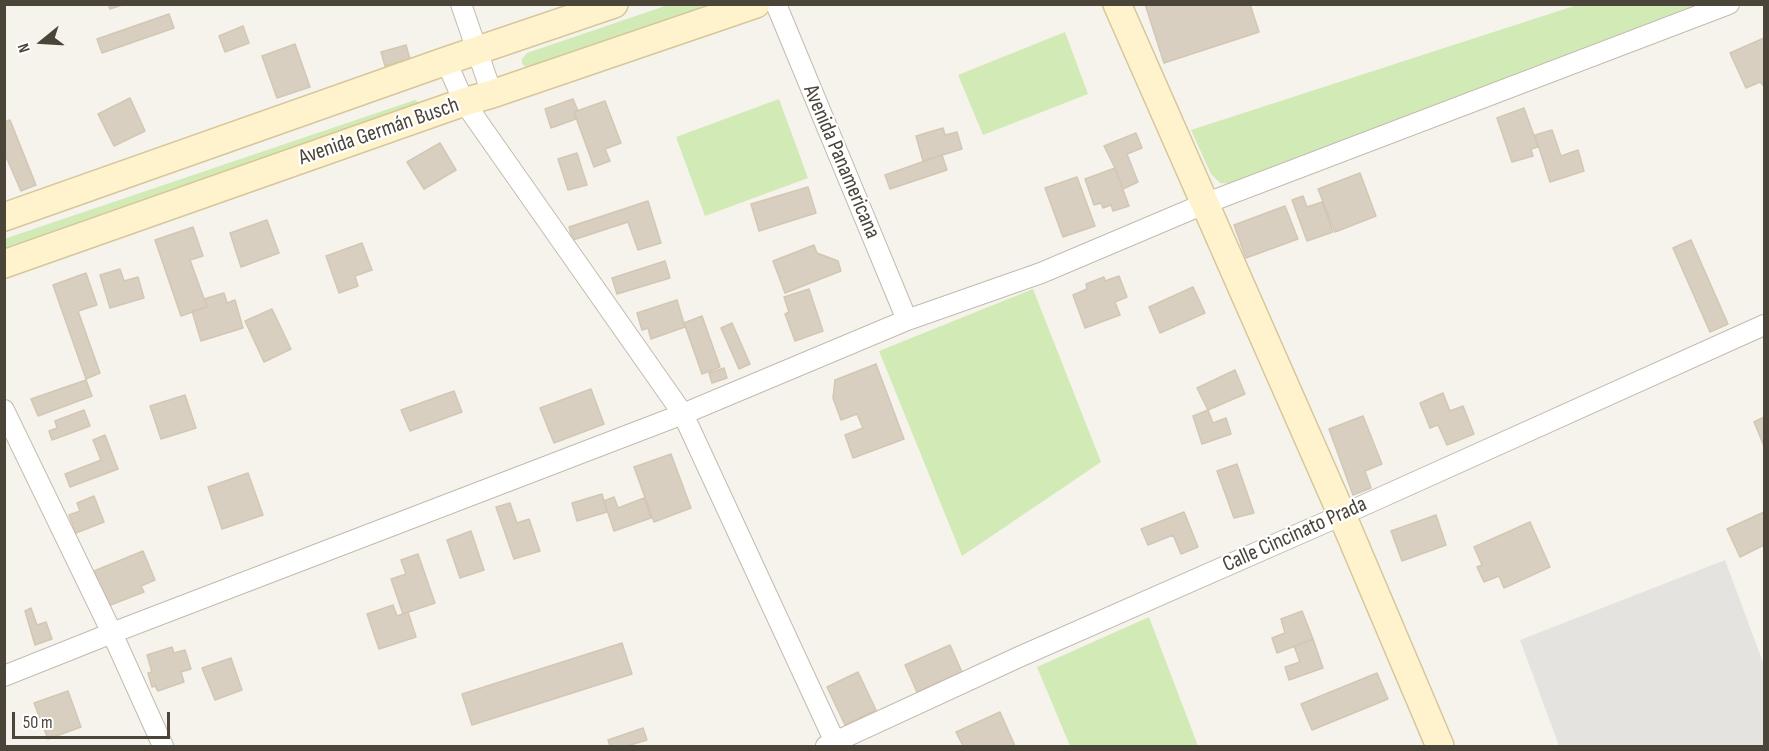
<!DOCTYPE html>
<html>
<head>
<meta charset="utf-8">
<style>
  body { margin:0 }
  #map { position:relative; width:1769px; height:751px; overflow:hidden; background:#f6f3ec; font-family:"Sofia Sans Condensed",sans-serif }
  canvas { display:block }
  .frame { position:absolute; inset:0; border:6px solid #4b4439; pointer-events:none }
  .north { position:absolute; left:12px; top:12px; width:60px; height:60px; -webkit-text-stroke:4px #fff; paint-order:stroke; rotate:252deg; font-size:16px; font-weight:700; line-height:24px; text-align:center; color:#4b4439 }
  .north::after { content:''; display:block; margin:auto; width:21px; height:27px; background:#4b4439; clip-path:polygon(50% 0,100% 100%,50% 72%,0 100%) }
  .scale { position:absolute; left:12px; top:712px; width:158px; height:27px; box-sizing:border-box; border:3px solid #4b4439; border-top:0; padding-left:8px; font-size:18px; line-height:21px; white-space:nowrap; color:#4b4439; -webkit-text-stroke:4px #fff; paint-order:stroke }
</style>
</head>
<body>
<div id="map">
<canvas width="1769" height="751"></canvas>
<div class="frame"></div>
<div class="north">N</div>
<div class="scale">50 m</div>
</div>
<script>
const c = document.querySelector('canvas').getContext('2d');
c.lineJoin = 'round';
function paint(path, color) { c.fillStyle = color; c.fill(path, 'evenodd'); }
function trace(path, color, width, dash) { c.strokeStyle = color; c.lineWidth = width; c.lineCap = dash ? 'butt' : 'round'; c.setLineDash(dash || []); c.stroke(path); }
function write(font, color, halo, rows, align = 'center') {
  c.font = font + ' "Sofia Sans Condensed",sans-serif'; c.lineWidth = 4.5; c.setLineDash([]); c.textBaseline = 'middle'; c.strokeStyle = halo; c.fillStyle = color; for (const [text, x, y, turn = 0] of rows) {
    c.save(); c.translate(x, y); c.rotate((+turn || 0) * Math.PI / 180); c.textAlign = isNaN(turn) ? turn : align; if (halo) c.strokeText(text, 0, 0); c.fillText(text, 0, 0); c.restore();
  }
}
paint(new Path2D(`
  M668 5H701L698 12 528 69 522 64V59L527 53Z
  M1577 5H1712L1231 184 1220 183 1211 174 1191 130Z
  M1065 32 1088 94 983 135 958 75Z
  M779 99 808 178 705 216 676 137Z
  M415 100 423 105 5 258 4 239Z
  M1033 289 1101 462 962 556 879 351Z
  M1149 617 1198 746H1070L1037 667Z`), '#d2eab5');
paint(new Path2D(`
  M1725 560 1764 665V746H1559L1520 640Z`), '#e5e3e0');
const building = new Path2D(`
  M108 4H125L110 9Z
  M1145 4H1250L1259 32 1164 63Z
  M169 14 174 28 102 53 97 39Z
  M243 26 249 43 225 52 219 36Z
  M1764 38V84L1763 85 1760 82 1746 88 1730 53Z
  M295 44 310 87 277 98 262 56Z
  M406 45 410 59 385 66 381 52Z
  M130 98 145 131 114 146 98 114Z
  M573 99 578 111 574 112 576 119 551 128 545 109Z
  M605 101 621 143 605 149 610 161 594 167 574 112Z
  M1524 108 1538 147 1531 149 1533 156 1512 162 1497 118Z
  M10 120 36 185 21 191 4 152V122Z
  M943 128 945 135 957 132 962 149 923 161 916 136Z
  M1552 130 1561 156 1578 150 1584 171 1550 182 1535 135Z
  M1136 133 1142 148 1127 154 1138 182 1123 189 1115 168 1104 146Z
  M440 143 456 170 424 189 407 162Z
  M577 153 587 185 568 190 558 159Z
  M942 155 947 170 890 189 885 175Z
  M1115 168 1129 206 1113 211 1111 205 1103 208 1101 203 1094 205 1085 179Z
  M1360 173 1376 216 1335 232 1318 189Z
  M1077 177 1095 226 1063 237 1045 188Z
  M808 187 816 213 759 231 751 204Z
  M1303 196 1307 207 1322 202 1333 232 1307 241 1292 200Z
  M648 201 661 243 638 250 628 222 573 240 569 227Z
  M1285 206 1298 239 1246 258 1234 225Z
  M267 220 279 253 241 267 230 233Z
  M193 227 203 256 190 260 207 307 181 316 155 240Z
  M1691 240 1728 324 1710 332 1673 248Z
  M362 243 372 270 355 276 358 286 339 293 326 256Z
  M814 245 817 253 838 261 841 271 785 293 773 261Z
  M665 261 670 278 617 294 612 278Z
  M120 269 124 281 138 277 144 298 110 308 100 275Z
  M86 273 97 305 78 311 100 373 86 379 53 285Z
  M1119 276 1127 297 1115 302 1120 315 1085 328 1073 295 1087 289 1086 284 1104 277 1105 281Z
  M1193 287 1205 313 1160 333 1149 307Z
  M809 289 823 331 795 341 785 314 789 312 784 297Z
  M224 293 227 303 235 300 243 328 201 341 192 311 207 307 204 299Z
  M677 300 685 327 651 339 648 328 642 330 637 313Z
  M272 309 291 349 264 362 245 321Z
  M702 316 720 367 702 374 684 323Z
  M732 323 750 364 739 369 721 328Z
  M876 364 904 439 853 458 845 435 863 428 857 414 841 420 833 398 835 380Z
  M724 368 727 378 712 383 709 373Z
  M1235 370 1245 394 1208 410 1197 388Z
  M86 380 92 396 38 416 31 399Z
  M591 389 604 424 554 443 540 408Z
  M454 391 462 412 410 431 401 410Z
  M1443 393 1450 411 1463 406 1474 434 1447 445 1438 425 1430 428 1420 403Z
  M185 395 196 428 161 439 150 406Z
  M84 410 90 426 52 440 49 431 57 428 55 421Z
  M1208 410 1213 423 1226 418 1231 434 1202 444 1193 416Z
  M1363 416 1382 464 1365 471 1371 488 1353 495 1329 429Z
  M1764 417V446L1754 422Z
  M105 435 118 469 70 487 65 474 101 460 93 440Z
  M671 454 691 508 654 522 634 467Z
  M1237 464 1254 513 1234 518 1217 471Z
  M248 473 263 515 222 529 208 487Z
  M602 494 607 512 577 521 572 503Z
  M94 496 104 522 76 533 69 515 80 511 77 503Z
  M614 497 618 508 644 498 651 518 614 531 604 501Z
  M510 503 517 523 529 519 540 551 514 559 496 507Z
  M1184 512 1198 547 1181 554 1173 535 1148 545 1141 529Z
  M1764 512V545L1740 557 1727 529Z
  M1436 515 1446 545 1402 561 1391 531Z
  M1530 522 1550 567 1504 588 1499 576 1484 582 1477 567 1482 565 1474 547Z
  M471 531 484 570 460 578 447 540Z
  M143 551 155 580 141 586 144 592 108 606 94 571Z
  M418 554 435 603 403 614 391 579 406 574 401 560Z
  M393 605 397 616 408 612 416 637 379 649 367 614Z
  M31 608 37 625 46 622 52 639 35 645 25 611Z
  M1302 611 1313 639 1277 653 1272 638 1285 633 1281 619Z
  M1313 639 1323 668 1289 680 1285 667 1300 662 1294 646Z
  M622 643 632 674 472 725 462 694Z
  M950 645 962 672 917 692 905 665Z
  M172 647 174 653 185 650 191 669 181 672 184 682 158 691 155 686 152 687 148 673 152 672 147 655Z
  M231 658 242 690 215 700 202 668Z
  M858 672 876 710 845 725 827 687Z
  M1377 673 1388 699 1312 730 1301 704Z
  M68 691 81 727 48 739 34 703Z
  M1000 712 1015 746H963L956 732Z
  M643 728 647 740 627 746H610L608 740Z`);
paint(building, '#d8cfc1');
trace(building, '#d3c7b4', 1.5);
const minor = new Path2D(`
  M461 4 492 94
  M776 4 907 320
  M446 61 464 102 683 414 835 742
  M4 410 112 633 163 746
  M4 676 112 633 683 414 907 320 1041 273 1204 204 1729 4
  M826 746 1019 657 1342 515 1764 325`);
const secondary = new Path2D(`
  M1117 4 1342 515 1440 746
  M4 217 446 61 614 4
  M4 264 464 102 492 94 756 4`);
trace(minor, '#c2bbae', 22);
trace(secondary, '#d6c79b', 30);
trace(minor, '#fff', 20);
trace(secondary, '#fff3cd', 27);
write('22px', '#4b4439', '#fff', [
  ["Avenida Germán Busch",379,132,-19],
  ["Avenida Panamericana",841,162,67],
  ["Calle Cincinato Prada",1295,535,-24]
]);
</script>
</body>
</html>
